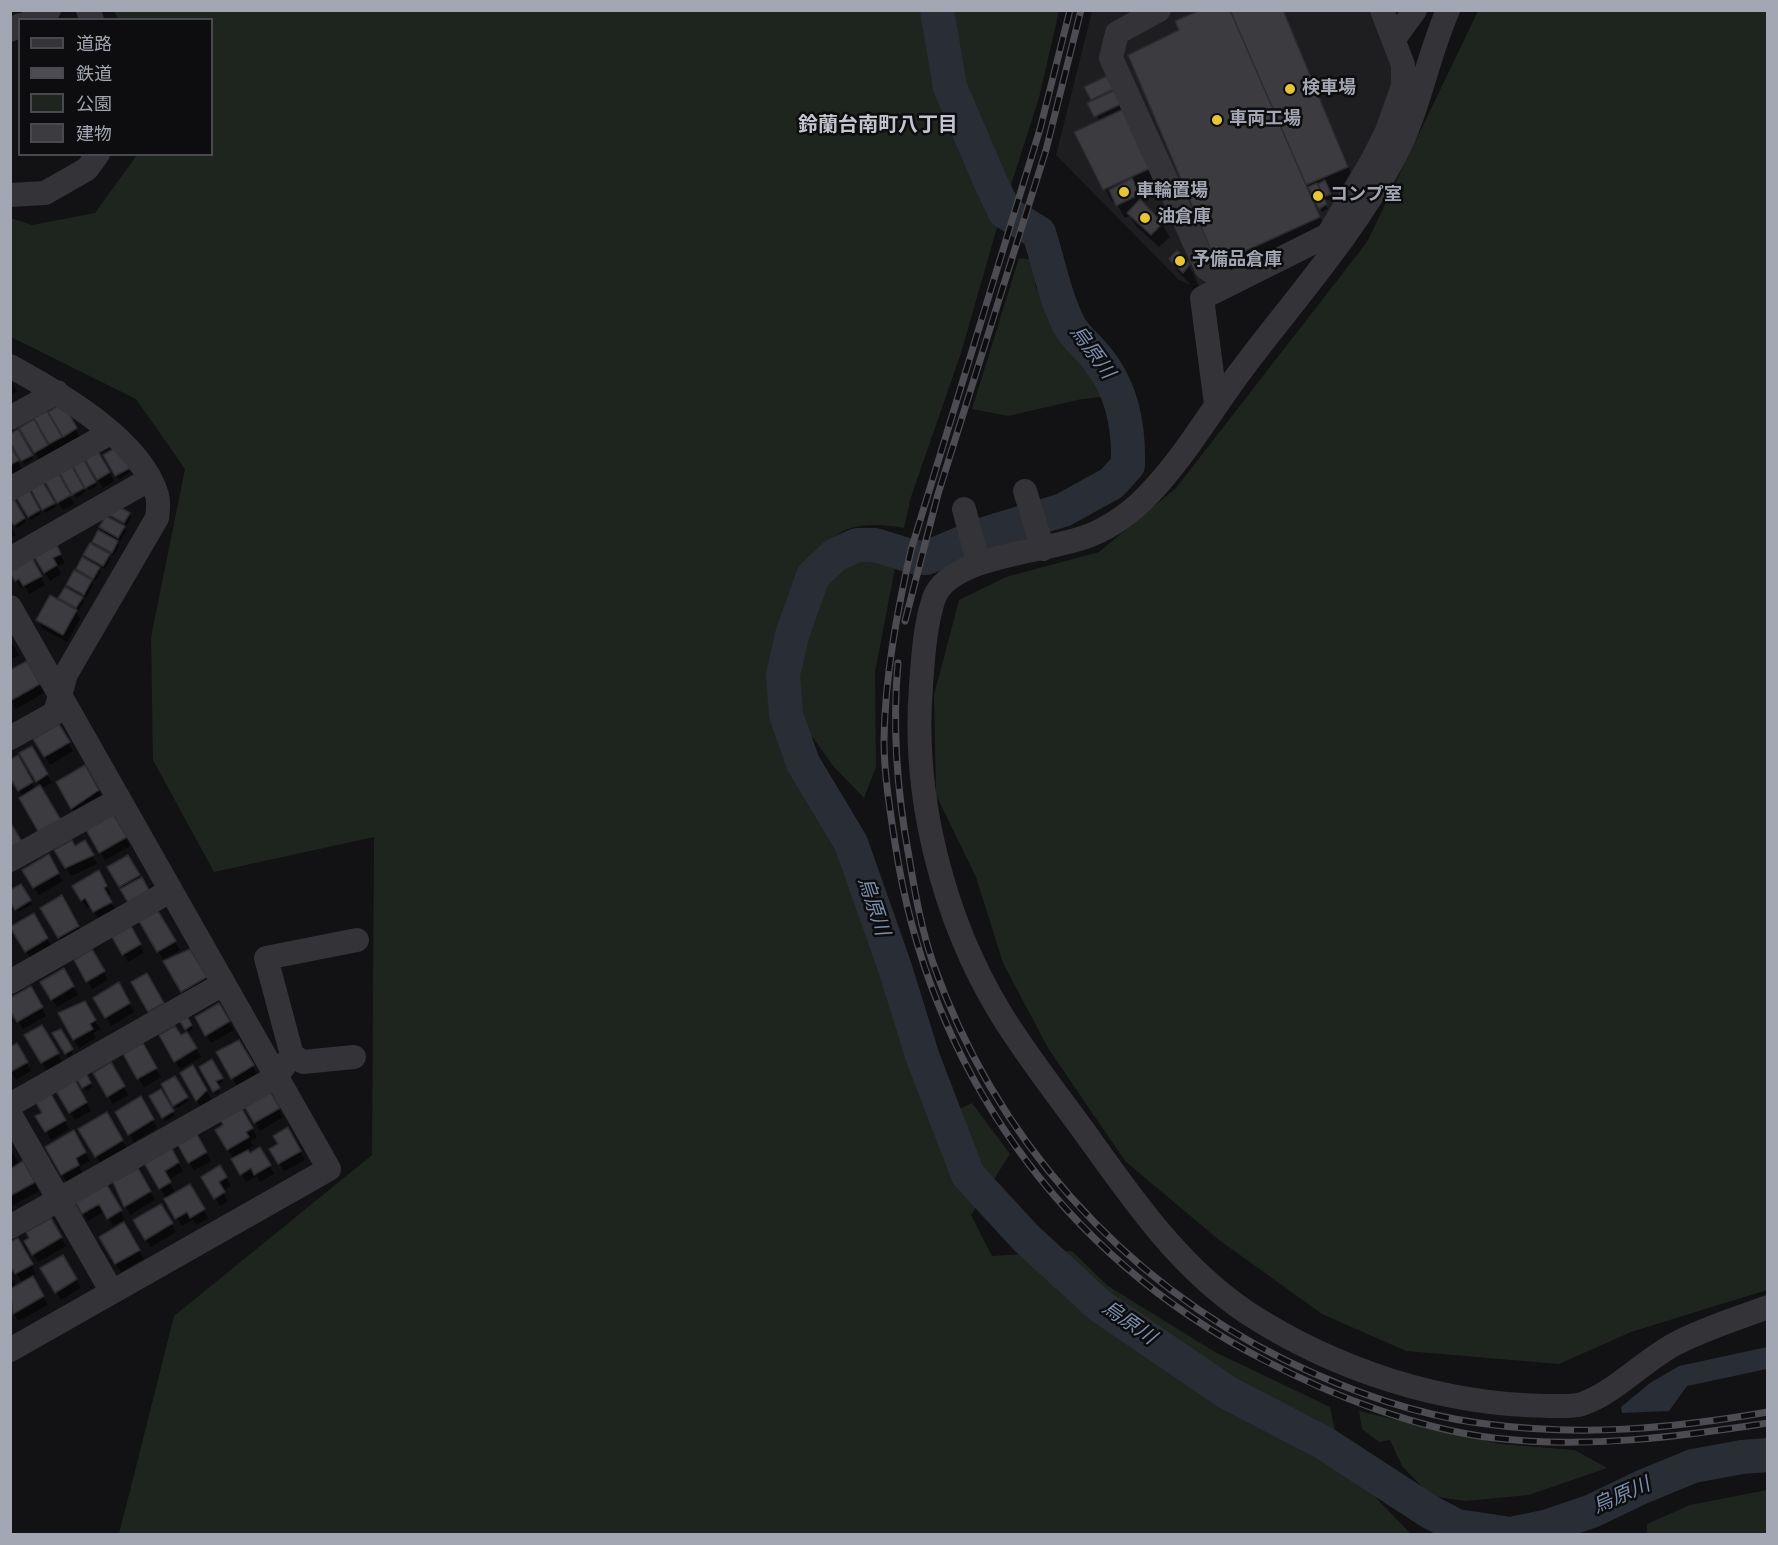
<!DOCTYPE html>
<html>
<head>
<meta charset="utf-8">
<style>
  body { margin:0 }
  #map { position:relative; width:1778px; height:1545px; overflow:hidden; background:#121113; font-family:"Source Sans 3","Noto Sans JP",sans-serif }
  canvas { display:block }
  .frame { position:absolute; inset:0; border:12px solid #a3a6b3; pointer-events:none }
  .legend { position:absolute; left:18px; top:18px; width:195px; height:138px; box-sizing:border-box; background:#0d0c0e; border:2px solid #494a50; margin:0; padding:8px 10px; list-style:none; font-size:18px; color:#a3a6b3 }
  .legend li { display:flex; align-items:center; gap:12px; height:30px }
  .legend b { width:30px; border:2px solid #494a50 }
</style>
</head>
<body>
<div id="map">
<canvas width="1778" height="1545"></canvas>
<div class="frame"></div>
<ul class="legend">
<li><b style="height:8px;background:#333338"></b>道路</li>
<li><b style="height:8px;background:#4c4c52"></b>鉄道</li>
<li><b style="height:16px;background:#1e251f"></b>公園</li>
<li><b style="height:16px;background:#3c3b40"></b>建物</li>
</ul>
</div>
<script>
const c = document.querySelector('canvas').getContext('2d');
c.lineJoin = 'round';
function paint(path, color) { c.fillStyle = color; c.fill(path, 'evenodd'); }
function trace(path, color, width, dash) { c.strokeStyle = color; c.lineWidth = width; c.lineCap = dash ? 'butt' : 'round'; c.setLineDash(dash || []); c.stroke(path); }
function write(font, color, halo, rows, align = 'center') {
  c.font = font + ' "Source Sans 3","Noto Sans JP",sans-serif'; c.lineWidth = 5; c.setLineDash([]); c.textBaseline = 'middle'; c.strokeStyle = halo; c.fillStyle = color; for (const [text, x, y, turn = 0] of rows) {
    c.save(); c.translate(x, y); c.rotate((+turn || 0) * Math.PI / 180); c.textAlign = isNaN(turn) ? turn : align; if (halo) c.strokeText(text, 0, 0); c.fillText(text, 0, 0); c.restore();
  }
}
paint(new Path2D(`
  M1092 11H1374L1392 59 1396 85 1381 129 1321 230 1213 285 1196 287 1179 280 1056 155Z`), '#1e1d20');
paint(new Path2D(`
  M114 11H1059L1039 98 996 231 961 353 911 497 904 528C881 524 848 521 830 541 825 547 822 555 817 562L833 565 871 557 896 563 875 672 876 767 864 798 834 767 803 724 778 732 863 855 902 956 938 1120 972 1103 1010 1154 971 1215 992 1256 1072 1251 1108 1286 1215 1352 1330 1407 1342 1463 1411 1534H119L174 1316 372 1155 374 837 214 872 153 760 151 637 185 469 136 399 11 337V218L32 225 95 213 137 155 212 154V20L118 19Z
  M1478 11H1767V1290L1631 1332 1559 1364 1406 1351 1322 1314 1219 1240 1125 1161 1048 1048 1003 963 976 877 936 795 934 695 959 600 1006 577 1099 552 1176 488 1367 242Z
  M1019 258 1037 260 1035 286 1055 327 1095 366 1101 397 1082 399 1008 416 972 409Z
  M1359 1411 1500 1444 1575 1450 1607 1468 1529 1495 1465 1501 1431 1496 1402 1466 1390 1440 1379 1442 1362 1429Z
  M1767 1490V1534H1647V1524L1690 1505Z`), '#1e251f');
paint(new Path2D(`
  M1767 1347V1369L1687 1386 1669 1411 1622 1413 1621 1407 1650 1383 1679 1366Z`), '#292e36');
paint(new Path2D(`
  M1204 10H1283L1354 180 1329 191 1332 198 1324 201 1328 209 1322 212 1315 198 1312 199 1326 230 1226 276 1218 263 1181 31Z
  M1109 77 1160 180 1138 190 1147 209 1162 224 1170 237 1159 247 1136 226 1130 216 1125 218 1115 201 1112 202 1076 133 1099 122 1094 102 1086 88Z
  M1171 259 1189 265 1200 288 1197 291 1178 272Z
  M10 380 17 391 10 395Z
  M62 405 80 437 40 461 21 428Z
  M17 431 33 459 25 464 10 440Z
  M10 449 22 469 12 475 10 473Z
  M117 449 130 472 119 479 105 456Z
  M96 450 114 481 103 488 85 457Z
  M81 459 97 486 89 490 73 463Z
  M69 465 85 492 76 498 60 471Z
  M56 473 74 504 63 510 45 479Z
  M41 481 56 507 46 513 31 486Z
  M26 489 41 514 31 520 16 494Z
  M14 501 26 522 17 528 10 517Z
  M109 514H129L131 517 126 526 122 524 126 531 120 541 115 538 119 546 114 555 106 551 111 559 105 569 96 564 101 572 95 581 89 578 93 585 86 598 79 594 84 601 78 611 74 608 80 619 67 642 43 629 38 620 64 604 60 598 72 592 68 585 82 576 78 569 90 563 85 555 98 549 93 542 106 536 101 527 113 521Z
  M10 525 16 535 10 538Z
  M56 548 65 563 57 567 61 574 50 581 35 555Z
  M29 556 45 585 29 594 25 586 21 588 10 570Z
  M10 640 19 655 10 660Z
  M27 663 44 693 16 709 10 698Z
  M59 727 73 751 50 765 35 740Z
  M31 748 52 783 23 797 10 775 17 757 36 790 41 787 21 754Z
  M85 767 103 799 77 817 58 783Z
  M112 814 130 846 105 860 87 828Z
  M84 842 97 864 71 876 57 851 74 848Z
  M48 857 63 881 39 895 24 870Z
  M128 857 141 879 135 912 109 867Z
  M98 873 111 894 107 897 115 910 99 920 91 906 87 908 74 886Z
  M21 886 32 905 18 912 10 899Z
  M61 897 83 935 64 946 42 908Z
  M158 913 180 950 163 959 142 922Z
  M33 915 52 947 31 959 12 928Z
  M130 928 144 953 128 962 114 938Z
  M190 950 210 986 187 999 166 962Z
  M92 952 108 980 92 989 76 961Z
  M63 970 78 995 57 1007 42 982Z
  M118 984 134 1012 111 1026 95 998Z
  M30 988 46 1016 23 1029 10 1008Z
  M84 1003 100 1029 93 1033 96 1038 79 1048 60 1014Z
  M219 1005 234 1030 211 1043 197 1018Z
  M185 1016 193 1029 188 1032 180 1019Z
  M42 1027 62 1062 47 1071 26 1036Z
  M60 1031 73 1053 68 1057 54 1034Z
  M187 1034 201 1057 180 1069 161 1036 181 1037Z
  M238 1042 257 1074 237 1086 218 1053Z
  M16 1045 31 1071 16 1080 10 1070Z
  M142 1045 161 1077 144 1087 125 1055Z
  M212 1062 223 1082 217 1085 220 1092 216 1094 201 1068Z
  M111 1064 128 1095 113 1104 95 1073Z
  M193 1067 211 1099 201 1108 182 1073Z
  M84 1073 92 1087 86 1091 78 1076Z
  M175 1078 189 1101 177 1108 163 1085Z
  M74 1082 91 1111 75 1120 58 1091Z
  M47 1090 69 1129 51 1140 38 1117 43 1113Z
  M268 1090 283 1117 260 1131 243 1101Z
  M161 1091 175 1116 165 1121 151 1096Z
  M140 1098 157 1128 134 1142 117 1112Z
  M239 1107 257 1137 250 1141 253 1146 246 1150 249 1155 260 1149 274 1174 260 1182 257 1176 246 1182 217 1130 225 1126Z
  M106 1114 127 1149 101 1164 80 1129Z
  M287 1130 305 1160 284 1171 272 1149 280 1145Z
  M73 1132 90 1161 79 1167 83 1174 67 1183 47 1148Z
  M195 1133 211 1161 194 1170 178 1143Z
  M10 1149 20 1165 23 1163 39 1191 10 1207Z
  M170 1150 183 1171 168 1180 176 1194 190 1186 208 1218 196 1225 193 1220 182 1226 146 1164Z
  M220 1167 231 1186 222 1191 228 1201 220 1206 203 1177Z
  M137 1170 155 1200 130 1215 115 1183Z
  M103 1182 125 1219 113 1226 105 1211 88 1221 75 1198Z
  M161 1206 176 1232 151 1247 135 1221Z
  M51 1220 66 1246 38 1262 26 1242Z
  M123 1224 144 1259 121 1272 101 1237Z
  M17 1240 36 1273 31 1276 48 1305 19 1321 10 1308V1277L17 1287 23 1284 10 1263Z
  M63 1257 81 1288 61 1300 42 1269Z`), '#0007');
trace(new Path2D(`
  M937 10 950 87 991 183 1005 212 1039 233C1049 264 1054 295 1069 325 1075 337 1088 346 1096 357 1122 388 1129 425 1128 465L1112 483 1063 510 981 535 926 558 914 557 875 545H857L835 555 813 576 792 635 783 675 786 715 803 763 851 843 895 968 923 1058 968 1175 1026 1238 1100 1306 1228 1393 1324 1443 1430 1512 1457 1526 1511 1534 1545 1527 1592 1511 1642 1487 1693 1466 1742 1457 1768 1455`), '#292e36', 34);
const building = new Path2D(`
  M1200 10H1230L1320 217 1217 264 1128 55 1179 30 1175 21Z
  M1230 10H1283L1348 167 1306 185Z
  M1109 75 1116 88 1091 100 1084 87Z
  M1117 89 1125 102 1094 117 1087 103Z
  M1126 108 1153 167 1103 190 1074 132Z
  M1132 178 1140 194 1116 206 1109 190Z
  M1325 180 1331 194 1324 197 1318 184Z
  M1317 183 1327 204 1319 209 1308 187Z
  M1140 199 1163 223 1151 235 1127 213Z
  M1177 250 1190 264 1183 273 1169 259Z
  M63 403 77 428 63 437 48 412Z
  M47 411 62 437 49 444 34 418Z
  M34 419 48 445 34 453 19 428Z
  M18 429 33 455 21 461 10 443V434Z
  M10 446 19 460 10 465Z
  M117 447 130 468 115 476 103 455Z
  M96 448 110 472 97 480 83 456Z
  M82 457 96 482 85 488 71 463Z
  M70 463 84 488 72 495 58 470Z
  M57 471 71 495 57 503 43 478Z
  M41 479 55 503 42 510 29 486Z
  M27 486 40 510 28 517 14 494Z
  M14 499 25 518 14 525 10 520V501Z
  M113 503 130 513 124 523 107 514Z
  M106 516 125 526 118 538 99 527Z
  M98 530 118 541 112 553 92 542Z
  M90 543 110 554 103 566 83 555Z
  M57 545 61 554 53 558 57 565 44 573 33 555Z
  M30 554 42 576 23 586 19 579 15 581 10 573V566Z
  M82 557 100 567 93 579 76 569Z
  M74 570 92 580 84 595 66 585Z
  M65 587 83 597 76 608 58 598Z
  M50 595 77 610 63 635 36 620Z
  M27 661 40 684 10 701V670Z
  M59 724 70 742 44 757 33 739Z
  M32 746 48 774 36 782 19 753Z
  M18 755 33 782 18 791 10 778V760Z
  M85 765 99 790 71 809 56 782Z
  M40 785 61 820 39 833 19 798Z
  M112 812 127 837 99 853 85 828Z
  M10 822 22 842 10 848Z
  M72 840 75 846 85 840 94 855 65 868 54 850Z
  M49 854 59 873 33 888 22 870Z
  M128 855 140 875 119 887 107 867Z
  M99 870 107 886 104 888 112 902 93 912 85 898 81 901 72 886Z
  M142 877 150 892 129 904 120 889Z
  M21 884 31 900 15 910 10 902V890Z
  M62 895 79 926 58 938 40 908Z
  M158 911 176 941 157 952 139 921Z
  M34 913 48 938 25 952 10 927Z
  M131 926 141 944 122 955 112 937Z
  M92 949 105 971 86 982 74 960Z
  M190 949 207 977 181 992 163 961Z
  M64 968 74 986 51 1000 40 982Z
  M147 973 164 1003 148 1012 131 982Z
  M119 982 130 1003 105 1018 93 998Z
  M31 986 43 1007 17 1022 10 1011V998Z
  M85 1001 96 1020 90 1024 93 1029 73 1040 58 1013Z
  M219 1003 230 1021 205 1036 195 1017Z
  M186 1014 192 1025 185 1030 178 1018Z
  M42 1025 59 1053 41 1063 24 1035Z
  M175 1026 181 1035 187 1032 197 1048 174 1062 159 1035Z
  M61 1029 73 1049 65 1054 52 1033Z
  M239 1040 254 1065 231 1079 216 1052Z
  M17 1043 28 1062 10 1072V1047Z
  M143 1043 157 1068 137 1079 123 1054Z
  M212 1059 223 1078 216 1081 220 1088 213 1092 199 1067Z
  M111 1062 125 1086 107 1097 93 1073Z
  M193 1065 207 1090 196 1101 180 1073Z
  M85 1071 91 1083 82 1088 75 1076Z
  M175 1076 188 1097 173 1106 161 1084Z
  M75 1080 87 1102 69 1113 56 1091Z
  M47 1087 66 1120 45 1132 35 1116 42 1113 32 1096Z
  M268 1088 280 1108 254 1123 241 1101Z
  M161 1089 174 1111 162 1118 149 1096Z
  M141 1096 154 1119 128 1135 115 1112Z
  M240 1105 253 1128 246 1132 249 1137 227 1150 215 1130 223 1125 219 1117Z
  M107 1112 123 1140 95 1157 78 1129Z
  M288 1127 301 1151 278 1164 269 1149 278 1144 273 1136Z
  M74 1130 86 1152 76 1158 79 1165 61 1175 45 1147Z
  M195 1131 207 1152 188 1163 176 1142Z
  M171 1147 179 1162 165 1171 171 1182 159 1189 144 1163Z
  M260 1147 271 1165 254 1175 251 1168 240 1175 231 1159 248 1150 250 1153Z
  M23 1161 35 1182 10 1196V1169Z
  M220 1165 227 1177 219 1182 225 1192 214 1199 201 1177Z
  M138 1168 151 1191 124 1207 113 1182Z
  M104 1180 122 1210 107 1219 99 1204 82 1214 73 1198Z
  M190 1184 205 1209 190 1218 187 1212 175 1219 164 1199Z
  M161 1204 173 1223 145 1240 133 1220Z
  M51 1218 62 1237 32 1255 24 1241 29 1238 26 1232Z
  M124 1222 140 1250 115 1264 99 1237Z
  M18 1238 33 1264 15 1274 10 1266V1242Z
  M63 1255 77 1279 55 1293 40 1268Z
  M33 1276 44 1296 13 1314 10 1289Z`);
paint(building, '#3c3b40');
trace(building, '#2c2b2f', 1.5);
trace(new Path2D(`
  M88 10 92 20
  M1159 10 1117 33 1111 58 1206 268 1224 280 1228 285
  M1448 10C1427 58 1419 110 1395 156 1353 235 1293 301 1240 372 1211 411 1181 462 1147 496 1133 511 1112 526 1093 534 1051 553 951 553 934 598 925 625 923 657 921 686 912 796 943 919 1001 1014 1028 1058 1061 1099 1091 1141 1136 1204 1181 1268 1246 1312 1335 1370 1442 1405 1549 1406 1559 1406 1572 1407 1582 1404 1616 1392 1643 1361 1675 1344 1705 1328 1736 1319 1768 1307
  M31 20 49 10
  M10 30 20 25
  M1394 39 1415 10
  M10 195 45 193 87 169 98 154
  M10 366C59 393 140 439 157 495 159 502 158 511 157 518L66 674 55 713 10 738
  M1216 404 1202 298 1328 235 1372 161 1387 131 1403 86V65L1382 10
  M10 418 57 392
  M10 489 110 433
  M1025 491 1043 549
  M964 509 978 562
  M10 559 150 479
  M10 607 329 1169 10 1350
  M10 860 118 800
  M10 982 170 891
  M354 1057 303 1062 292 1055 266 958 357 940
  M10 1105 223 984
  M10 1114 112 1292
  M10 1227 276 1077 292 1055`), '#333338', 24);
const rail = new Path2D(`
  M1070 10 1040 129 911 550C897 612 885 676 884 740 884 774 890 810 895 843 929 1069 1061 1255 1264 1360 1333 1396 1417 1429 1494 1438 1586 1449 1677 1437 1768 1423
  M905 621 938 494 1046 150 1081 10
  M898 663C892 729 897 792 909 857 915 893 921 928 933 963 994 1137 1121 1280 1287 1361 1347 1390 1412 1414 1479 1423 1579 1437 1669 1429 1768 1412`);
trace(rail, '#4c4c52', 7);
trace(rail, '#0d0c0e', 4.5, [14]);
for (const [x, y, r, color] of [
  [1290,89,6,"#e8c534"],
  [1217,120,6,"#e8c534"],
  [1124,192,6,"#e8c534"],
  [1318,196,6,"#e8c534"],
  [1145,218,6,"#e8c534"],
  [1180,261,6,"#e8c534"]
]) { const dot = new Path2D(); dot.arc(x, y, r, 0, 2 * Math.PI); c.fillStyle = color; c.fill(dot); trace(dot, '#0d0c0e', 2); }
write('bold 18px', '#a3a6b3', '#0d0c0e', [
  ["検車場",1302,89],
  ["車両工場",1229,120],
  ["車輪置場",1136,192],
  ["コンプ室",1330,196],
  ["油倉庫",1157,218],
  ["予備品倉庫",1192,261]
], 'left');
write('bold 20px', '#c4c5cf', '#0d0c0e', [
  ["鈴蘭台南町八丁目",878,127]
]);
write('italic 20px', '#7b8fad', '#0d0c0e', [
  ["烏原川",1091,353,54],
  ["烏原川",872,907,72],
  ["烏原川",1128,1324,35],
  ["烏原川",1622,1497,-24]
]);
</script>
</body>
</html>
